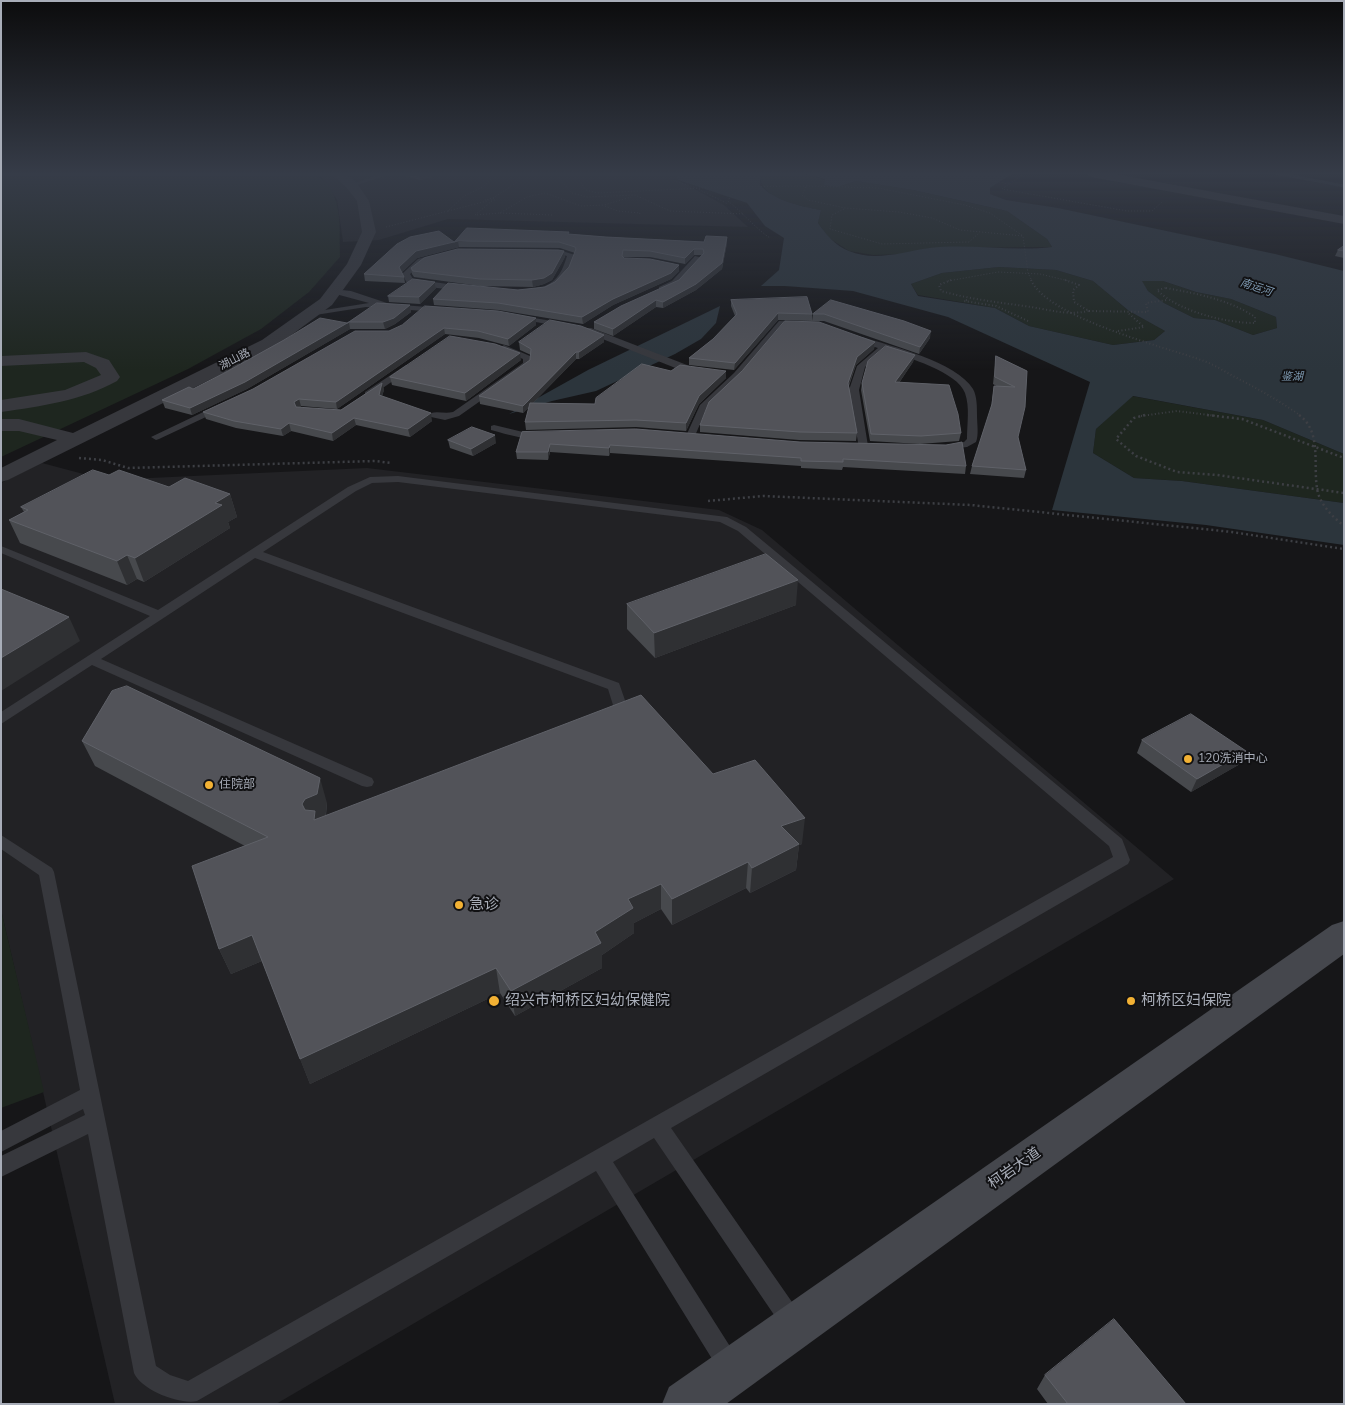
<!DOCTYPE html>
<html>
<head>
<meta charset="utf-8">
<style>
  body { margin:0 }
  #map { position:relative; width:1345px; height:1405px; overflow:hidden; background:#161618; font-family:"Nunito Sans",sans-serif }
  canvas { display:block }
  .frame { position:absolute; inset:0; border:2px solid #a8adb8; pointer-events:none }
</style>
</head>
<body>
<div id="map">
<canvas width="1345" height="1405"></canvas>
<div class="frame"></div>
</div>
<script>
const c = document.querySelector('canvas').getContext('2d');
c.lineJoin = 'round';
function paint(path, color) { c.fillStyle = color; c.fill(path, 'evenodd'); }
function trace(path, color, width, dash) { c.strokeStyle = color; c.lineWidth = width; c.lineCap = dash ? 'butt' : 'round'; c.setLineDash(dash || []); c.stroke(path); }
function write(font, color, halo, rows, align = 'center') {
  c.font = font + ' "Nunito Sans","Noto Sans SC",sans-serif'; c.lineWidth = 4; c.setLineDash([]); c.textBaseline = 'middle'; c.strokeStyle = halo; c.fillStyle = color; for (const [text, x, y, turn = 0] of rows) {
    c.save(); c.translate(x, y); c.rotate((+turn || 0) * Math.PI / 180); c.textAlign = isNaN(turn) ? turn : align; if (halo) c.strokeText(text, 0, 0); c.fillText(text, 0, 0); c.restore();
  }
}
paint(new Path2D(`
  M312 173H670L676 175 678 180 724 205 748 227 448 219 379 240 343 242 337 200 322 178Z
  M42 463 106 480 367 468 719 510 762 530 1174 879 276 1404H115L1 910V483Z`), '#222225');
paint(new Path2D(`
  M1 173H312C345 188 339 227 340 257L309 292 261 329 188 369 1 457Z
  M769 173C794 172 816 173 838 187L856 181 913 190 1007 211 1047 239 1052 247 929 248 905 254 873 255 849 251 829 238 818 223 821 210C804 207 761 199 760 178Z
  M999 267 1056 270 1093 281 1129 311 1165 331 1154 340 1113 345 1029 326 995 308 918 295 911 284 942 273Z
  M1141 281H1163L1196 292 1231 299 1276 317 1277 328 1253 335 1215 320 1194 318 1164 303 1148 291Z
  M1132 396 1263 420 1344 454V503L1182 481 1134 478 1093 453 1096 429Z
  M1 910 44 1092 1 1108Z`), '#1e261f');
paint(new Path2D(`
  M670 173H778H769L760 178V185C775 201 800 206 821 210L818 223C826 234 835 246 849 251 874 262 903 252 929 248 969 243 1011 252 1052 247L1047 239 1007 211 913 190 856 181 838 187 824 185 825 179 802 173H1013L990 188V194L1006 200 1058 208 1275 254 1344 271V454L1263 420 1133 396 1096 429 1093 453 1134 478 1182 481 1344 503V545L1206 525 1052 510 1090 382 948 317 853 291 785 286H761L779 270 784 238 765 226 747 203 678 180 676 175ZM999 267 1056 270 1093 281 1129 311 1165 331 1154 340 1113 345 1029 326 995 308 918 296 911 284 942 273ZM1142 281H1163L1196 292 1231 299 1276 317 1277 328 1253 335 1215 320 1194 318 1164 303 1148 291Z
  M720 306 716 323 701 339 675 354 596 391 552 401 509 414 588 370Z`), '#2c353c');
trace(new Path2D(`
  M1275 173 1344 186`), '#2c353c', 3);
trace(new Path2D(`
  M554 173 572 193 587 197 635 195 670 211 745 214
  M574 173 586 190 597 193 681 189
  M667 173 674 176V181L694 187 728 204
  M949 173 1009 184
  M1025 173 1002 189 1127 211H1152L1163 201
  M728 187 806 186 878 188 965 205 990 213 1023 236 1028 273 1032 281
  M806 187 802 195 808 200 845 208 899 212 932 218 960 230 1023 236
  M744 189 731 195 728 201C743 213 754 227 770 238
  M493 198 495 200H485Z
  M493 198 516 183 523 173
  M492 201 475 215 500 213 527 197 545 193 581 206 604 205 631 197
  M605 206 618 211 640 213 639 215
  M844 209 832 215 830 229 882 244 969 242 979 233
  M448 211 487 201
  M500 213 552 215
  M386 227 448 211 464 196 483 187 497 173
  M948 281 998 272 1040 274 1069 281`), '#3d3f44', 1, [1, 2]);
trace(new Path2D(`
  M951 280 939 285 941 291C969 299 996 302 1024 306 1049 309 1064 316 1089 311L1074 302 1073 290 1079 285 1065 280
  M1031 280C1048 318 1165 347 1204 361 1215 365 1225 372 1235 377 1258 389 1280 401 1301 416
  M1166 288C1198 294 1228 299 1255 317V323C1225 323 1178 311 1157 290Z
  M967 300 964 301 996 306 1028 321
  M1089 311 1148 312 1146 303 1167 300
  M1118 331 1144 327 1127 312
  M1141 416 1177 411 1217 416`), '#3d3f44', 2, [1, 2.5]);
trace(new Path2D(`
  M1145 415 1134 418 1116 439 1136 456 1177 472 1217 475 1344 493
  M1207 415 1242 419 1344 458
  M1299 415C1322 431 1313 465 1317 488 1319 504 1333 517 1344 526
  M79 458 102 460 128 468 375 461 391 463
  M708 501 763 496 971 505 1232 532 1344 549`), '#3d3f44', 2.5, [2, 3]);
paint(new Path2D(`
  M384 173H393L354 186 349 185Z
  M459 249 559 250 575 255C570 269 565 282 552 289 525 301 437 289 407 283L402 274 418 259ZM459 253 559 254 567 256C563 269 558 281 545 286 520 296 441 283 413 279L410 274 424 263Z
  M695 256 702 258C692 270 677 292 659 291V287L672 281Z
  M332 289 351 291 390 304 440 308 444 310 440 312 366 307 309 316V312H312L369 303 332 293Z
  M516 315 564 323 568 325 564 327 519 319 515 317Z
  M779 321 802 322 806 324 802 326H784L740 377 707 408 694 438H688L686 436 700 405 734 373Z
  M585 328H591L700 370 696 373 683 371 585 332Z
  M856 337H862C891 346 957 362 973 389 977 396 977 407 977 415 977 424 979 435 976 442L967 447 940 450V446L964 442 967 439C967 424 970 407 965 393 958 372 906 357 886 350L865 367 859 390 868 446 863 449 859 448 849 390 857 366 878 348 856 341Z
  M504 345 530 356V366L459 416 445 420 431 417V413C438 411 445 414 453 412L523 363V359L501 350 500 348Z
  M406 365 409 366V370L371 396H365V392Z
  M220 404 223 405V409L159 439 156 440 151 437Z
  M494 425 523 432H539L544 435C533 444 504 433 491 430V426Z
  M398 476 727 517 746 527 1122 839 1130 860 1128 864 671 1128 801 1315 804 1323 801 1331 793 1334 785 1331 654 1138 613 1162 738 1359 742 1367 738 1375 730 1379 722 1375 596 1171 197 1401C180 1405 141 1390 134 1373L88 1134 1 1177V1156L85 1115 83 1109 1 1152V1131L80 1090 39 875 1 849V835L52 868 54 872 156 1366 170 1375 188 1381 1113 857 1109 846 738 531 720 522 398 482 372 483 356 491 263 552 619 683 627 706 615 720H605L603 717 613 705 608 689 255 558 101 659 372 778 374 782 372 786 367 787 362 786 92 665 1 724V712L150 616 1 553V546L158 610 348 487 370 477Z`), '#37383d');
paint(new Path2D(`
  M331 173H344L356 182 369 201 376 232 361 265 332 305 274 348 8 480 1 482V468L57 440 19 431H1V419H19L73 433 262 340 320 299 347 264 362 232 357 201 347 188Z
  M1085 173H1110L1344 216V224L1091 177Z
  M86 352 109 360 120 377 117 381C81 401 42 406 1 412V400L65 390 101 375 96 368 84 362 1 366V356Z`), '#37383d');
paint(new Path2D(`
  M1344 921V954L726 1404H662L669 1387 1332 925Z`), '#45474d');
trace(new Path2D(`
  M681 189 728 187`), '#3d3f44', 1, [1, 2]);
paint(new Path2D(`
  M395 173H445L420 180Z
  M570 234 606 237 704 242 727 237V243L722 269 696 290 663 308 656 307 613 336 594 329V322L679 280 702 255H694L685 264 650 257H623L624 258 679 271 671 279 613 305 583 324 499 310 434 305 433 299 545 287 555 282 569 267 575 253 560 248 459 247 417 258 402 272 404 277 405 283 365 281 364 274 454 242Z
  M1344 246V258L1335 256 1338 250Z
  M564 251 565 257 552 280 544 284 533 287 480 286 414 277 412 274 411 268Z
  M435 282 436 288 420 304 389 302 388 296Z
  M731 300 812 314V321L778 320 734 370 689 365V358L713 339 735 316 731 306Z
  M831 300 930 338 919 354 824 321H812L813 314Z
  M410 305 411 312 395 324 385 329H350L247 389 192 415 165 408 162 400 193 389 347 323Z
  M536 318V325L509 346 479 338 445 334 337 409 301 406 299 408 341 410 382 383 384 390 382 396 432 421 410 437 356 425 333 441 291 431 283 436 236 428 206 419 203 412 389 331Z
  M519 342H604L579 359H576L533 403 595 404 671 371 726 378 699 404 686 431 636 427 526 430 525 422 529 407 523 413 480 404 479 396 530 360 531 355 520 350Z
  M875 342 874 349 856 365 849 386 857 433 856 441 799 440 700 432V425Z
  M915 355 913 362 899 383 961 433 959 441 920 444 870 441 861 390 862 383Z
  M996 356 1027 371 1018 437 1026 470 1024 478 970 474 972 466 991 408 994 386 998 387 993 384Z
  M521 360 466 401 392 385 390 377Z
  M522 432 966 466 965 474 843 467 842 470 801 468V466L610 453 609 456 550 452 548 460 517 459 516 452Z
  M448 440 496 443 473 456 450 448Z
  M109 475 169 487 230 494 237 517 228 522 230 528 144 582 137 579 127 585 20 543 9 520 24 512 21 507Z
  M627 604 796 605 655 658 627 629Z
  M1142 740 1240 764 1191 792 1137 753Z
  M82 741 327 803 326 815 713 774 802 844 799 845 796 870 750 893 746 888 672 925 661 909 634 923V933L602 955V968L515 1016 500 993 310 1084 262 961 231 974 219 949 245 846 95 766Z
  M1045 1375 1186 1404H1048L1037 1389Z`), '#47494d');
paint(new Path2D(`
  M419 173H445L420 180Z
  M727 237V243L722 269 696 290 663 308V302Z
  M458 241 459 247 417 258 400 274 399 267 416 251Z
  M694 249V255L685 264V258Z
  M564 251 565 257 552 280 544 284 533 287 532 280Z
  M679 265V271L671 279 613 305 583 324 582 317 613 299Z
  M435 282 436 288 420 304 419 297Z
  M656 300V307L613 336V329Z
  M410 305 411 312 395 324 385 329 383 322Z
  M778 313V320L734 370 735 363Z
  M536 318V325L509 346 508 339Z
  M349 322 350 329 247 389 192 415 190 408Z
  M444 328 445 334 337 409 336 402Z
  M931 331 930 338 919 354 920 347Z
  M604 335V342L579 359V352Z
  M875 342 874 349 856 365 847 390 848 383 857 357Z
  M576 352V359L523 413V406Z
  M520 353 521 360 466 401 465 393Z
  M915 355 913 362 894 390 895 382Z
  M726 371V378L699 404 686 431V423L699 396Z
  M382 383 384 390 380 402 379 395Z
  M299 399 301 406 296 409 294 402Z
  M431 413 432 421 410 437 408 429Z
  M354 418 356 425 333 441 332 433Z
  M289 423 291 431 283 436 281 429Z
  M495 435 496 443 473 456 471 449Z
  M550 444V452L548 460V452Z
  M610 445V453L609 456V448Z
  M230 494 237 517 228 522 230 528 144 582 135 558 215 503Z
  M127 555 137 579 127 585 117 561Z
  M798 580 796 605 655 658 654 633Z
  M69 617 80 641 1 691V658Z
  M1246 751 1240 764 1191 792 1197 779Z
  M320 778 327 803 325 820 310 829 302 804Z
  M805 818 802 844 799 845 796 870 750 893 752 868 781 826Z
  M748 862 746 888 672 925V899Z
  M661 884V909L634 923V933L602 955V968L515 1016 511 991 595 932 628 899Z
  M252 935 262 961 231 974 219 949Z
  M496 968 500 993 310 1084 300 1059Z`), '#2f3033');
const building = new Path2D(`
  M467 228 569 232 568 234 606 237 704 242 706 236 727 237 722 263 696 284 663 302 656 300 613 329 594 322 621 306 679 280 704 253 703 249H694L685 258 650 251 623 250 622 256 624 258 650 259 679 265 671 273 613 299 582 317 498 303 433 299 448 283 518 290 545 287 555 282 569 267 576 249 575 247 559 242 458 241 416 251 399 267 404 277 364 274 397 244 410 237 439 231 454 242Z
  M1344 246V251L1338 250Z
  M458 249 558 250 564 251 552 273 544 278 532 280 480 279 413 271 411 268 424 258Z
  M413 279 435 282 419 297 388 296Z
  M807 297 812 314 778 313 735 363 689 358 713 339 737 314 731 300Z
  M831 300 904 321 931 331 920 347 824 314H813Z
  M377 303 410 305 394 318 383 322H349L245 382 190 408 162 400 189 387 193 389 228 371 284 340 320 318 347 323Z
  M425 306 498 311 536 318 508 339 478 331 444 328 336 402 299 399 294 402 296 407 341 410 382 383 379 395 431 413 408 429 354 418 332 433 289 423 281 429 234 421 203 412 253 389 355 331H389L402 325Z
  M550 320 581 326 604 335 579 352H576L523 406 479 396 530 360 531 349 519 342Z
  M785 321 819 322 875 342 857 357 848 383 857 433 800 432 700 425 709 402 742 371Z
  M450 336 495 344 520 353 465 393 390 377Z
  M886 346 915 355 895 382 949 385 958 414 961 433 921 436 871 434 862 383 868 361Z
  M996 356 1027 371 1025 407 1018 437 1026 470 972 466 992 404 994 386 1015 387 995 377Z
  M642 364 671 371 680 365 726 371 699 396 686 423 636 420 525 422 530 403 595 404 596 398Z
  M472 427 495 435 471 449 448 440Z
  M636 429 800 442 946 445 962 442 966 466 843 459V462L801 461V458L610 445 609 448 550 444 548 452H516L522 432Z
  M93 470 109 475 119 470 169 487 185 478 230 494 215 503 222 505 135 558 127 555 117 561 9 520 28 510 21 507Z
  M766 554 798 580 654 633 627 604Z
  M1 589 69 617 1 658Z
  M127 686 320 778 317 794 305 799 302 804 305 810 315 811 314 820 641 695 713 774 755 760 805 818 781 826 799 844 752 868 748 862 672 899 661 884 628 899 633 908 595 932 601 943 511 991 496 968 300 1059 252 935 219 949 192 866 268 837 82 741 112 691Z
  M1191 714 1246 751 1197 779 1142 740Z
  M1114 1319 1186 1404H1068L1045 1375Z`);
paint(building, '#525359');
trace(building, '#5f6168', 1);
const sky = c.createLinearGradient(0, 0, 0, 370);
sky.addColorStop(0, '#0c0c0d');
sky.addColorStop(0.47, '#363c48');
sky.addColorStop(1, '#363c4800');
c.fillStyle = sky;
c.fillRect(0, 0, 1345, 370);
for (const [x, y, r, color] of [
  [1188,759,5,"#f2b134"],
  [209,785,5,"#f2b134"],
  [459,905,5,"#f2b134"],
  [494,1001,6,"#f2b134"],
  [1131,1001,5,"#f2b134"]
]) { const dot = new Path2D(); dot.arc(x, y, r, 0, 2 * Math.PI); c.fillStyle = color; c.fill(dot); trace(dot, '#111113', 2); }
write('italic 11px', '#7f9bb3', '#111113', [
  ["南运河",1256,288,19],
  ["鉴湖",1292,377]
]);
write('11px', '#a8adb8', '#111113', [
  ["湖山路",235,360,-27]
]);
write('12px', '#a8adb8', '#111113', [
  ["120洗消中心",1198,759],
  ["住院部",219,785]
], 'left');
write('15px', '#a8adb8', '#111113', [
  ["急诊",469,905],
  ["绍兴市柯桥区妇幼保健院",505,1001],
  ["柯桥区妇保院",1141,1001]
], 'left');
write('15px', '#a8adb8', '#111113', [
  ["柯岩大道",1015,1169,-35]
]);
</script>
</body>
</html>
